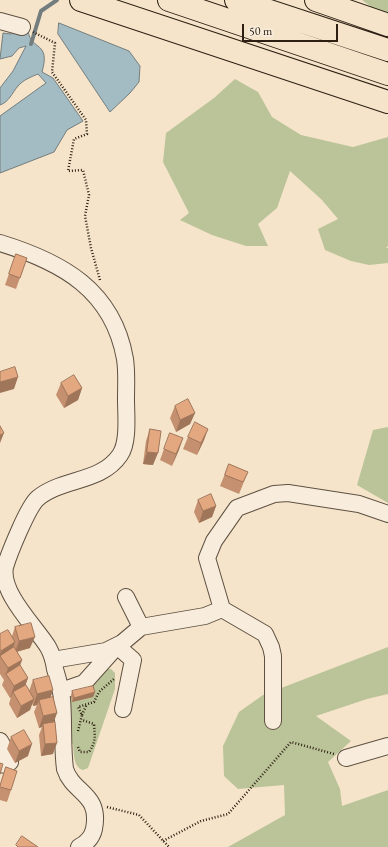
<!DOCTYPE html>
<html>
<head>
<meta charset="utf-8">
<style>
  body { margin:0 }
  #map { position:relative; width:388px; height:847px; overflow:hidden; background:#f5e4ca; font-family:"EB Garamond",serif }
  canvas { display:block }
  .scale { position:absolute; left:242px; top:24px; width:96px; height:18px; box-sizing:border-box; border:2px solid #2d2013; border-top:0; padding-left:5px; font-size:12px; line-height:14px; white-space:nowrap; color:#2d2013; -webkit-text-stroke:3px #f8eddd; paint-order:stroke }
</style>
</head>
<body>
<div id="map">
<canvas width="388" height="847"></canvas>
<div class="scale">50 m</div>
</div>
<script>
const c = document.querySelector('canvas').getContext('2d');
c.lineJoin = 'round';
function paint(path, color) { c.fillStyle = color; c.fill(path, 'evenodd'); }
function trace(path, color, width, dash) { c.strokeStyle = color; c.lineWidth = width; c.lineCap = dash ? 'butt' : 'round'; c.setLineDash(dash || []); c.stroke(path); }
paint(new Path2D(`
  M362 0H388V31L378 12Z
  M235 79 258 92 272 117 301 135 353 147 388 137V246L386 248H388V263L369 265 351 261 325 250 318 229 338 219 322 200 290 171 277 208 258 224 268 246H246L212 235 180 220 189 213 163 162 166 133 214 98Z
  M388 427V503L357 485 373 430Z
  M388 647V694L367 699 316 716 351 741 328 762 340 789 342 806 388 790V847H228L285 815 284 785 238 789 224 776 223 746 239 712 263 695Z
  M106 669H111L115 673V689L88 768 83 770C73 767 74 753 73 744L69 743V695Z`), '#bbc498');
const water = new Path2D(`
  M59 23 129 51 140 66 139 82 130 93 110 112 58 34Z
  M21 28 28 31C31 51 51 41 42 72L53 78 83 121 67 130 54 152 0 173V116L46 83 38 74C31 77 23 80 18 86 12 93 9 102 0 105V88L13 71 26 46 19 48 12 56 0 59 3 33 10 34Z`);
paint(water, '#a3bbc3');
trace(water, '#747d7d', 1);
trace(new Path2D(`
  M31 44 41 11 57 0`), '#747d7d', 4);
const minor = new Path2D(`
  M0 21 22 27
  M0 243C62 262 113 290 125 359 127 372 126 386 126 399 126 415 129 442 120 455 101 483 62 478 38 498 28 506 9 554 5 567 0 593 35 626 48 647 52 654 54 662 55 669 58 679 61 689 62 699 64 722 62 746 65 769 73 794 101 793 94 829 92 838 87 843 79 847
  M126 597 141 627
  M53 660 106 651 122 643 141 627 205 616 222 609
  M61 691 84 683 117 646 133 660 123 709
  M273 721V656L271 647 265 634 222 609 207 558 214 541 237 508 274 494 288 493 359 504 388 514
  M0 741 9 757 10 762 6 765 0 764
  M346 758 388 746`);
const highway = new Path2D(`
  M81 0 388 102
  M169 0 388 74
  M236 0 388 50
  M316 0 388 25`);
trace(minor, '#5f5141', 18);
trace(highway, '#2d2013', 24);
trace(new Path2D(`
  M33 32 55 43 52 72 86 120 87 134 74 139 68 171 83 170 89 195 85 216 91 248 100 280
  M82 715 87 704
  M78 731 82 715 78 707 94 702 99 692 115 678
  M78 747 80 752H89C96 742 95 736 94 724L82 720
  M107 807 139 815 169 847
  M163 841 201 821 228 814 291 742 334 754`), '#2d2013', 2.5, [1, 2]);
trace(minor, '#f8eddd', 16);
trace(highway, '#f5e4ca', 22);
paint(new Path2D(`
  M16 254 27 258 16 289 5 285Z
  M61 383 82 388 78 400 64 408 56 395Z
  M175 406 195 413 190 424 176 432 170 418Z
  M150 429 153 465 143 464 146 441Z
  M208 429 204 440 197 455 183 449 188 437Z
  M183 438 172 466 160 460 164 449Z
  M229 464 248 472 239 494 220 486Z
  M198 500 216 506 212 517 199 523 194 512Z
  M15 627 30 648 17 652 22 660 20 665 28 678 25 685 29 691 33 680 53 690 50 697 57 713 53 723V754L41 756 39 735 42 727 39 728 34 712 37 705 33 706 32 703 30 710 17 718 9 704 11 697 10 698 2 685 4 680 0 674V634L12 636Z
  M72 691 95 692 93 697 72 702 71 695Z
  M11 737 28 756 15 763 7 749Z
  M6 767 11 790 7 802 0 800V785Z`), '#c4906f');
paint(new Path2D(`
  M18 377 14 389 0 393V382Z
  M82 388 78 400 64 408 68 396Z
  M195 413 190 424 176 432 180 420Z
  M208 429 204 440 197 455 201 443Z
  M4 433 0 443V435Z
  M183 438 179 450 172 466 176 454Z
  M147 452 158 453 153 465 143 464Z
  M216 506 212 517 199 523 203 511Z
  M35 637 30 648 15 652 19 641Z
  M15 642 11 654 0 656V657V654L1 651Z
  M22 660 18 671 6 674 4 680 8 668Z
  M28 678 24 689 13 692 11 697 10 698 14 686Z
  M53 690 49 702 39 700 37 705 33 706 37 694Z
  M95 692 93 697 72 702 74 698Z
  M34 699 30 710 17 718 21 706Z
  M57 713 53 724H43L42 727 39 728 43 716Z
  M57 743 53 754 41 756 45 744Z
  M32 744 28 756 15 763 19 751Z`), '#a0765a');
const building = new Path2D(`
  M16 254 27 258 20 278 9 274Z
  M15 367 18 377 0 382V372Z
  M74 375 82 388 68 396 61 383Z
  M188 399 195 413 180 420 175 406Z
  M195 422 208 429 201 443 188 437Z
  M0 426 4 433 0 435Z
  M150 429 161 431 158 453 147 452Z
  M170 433 183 438 176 454 164 449Z
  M229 464 248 472 243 482 225 475Z
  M211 494 216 506 203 511 198 500Z
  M31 623 35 637 19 641 15 627Z
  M8 630 15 642 1 651 0 649V634Z
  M14 647 22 660 8 668 0 656Z
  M20 665 28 678 14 686 6 674Z
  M49 676 53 690 37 694 33 680Z
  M26 685 34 699 21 706 13 692Z
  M93 686 95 692 74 698 72 691Z
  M53 697 57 713 43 716 39 700Z
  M55 722 57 743 45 744 43 724Z
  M24 730 32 744 19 751 11 737Z
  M0 763 3 764 0 774Z
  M6 767 17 771 11 790 0 787Z
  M22 836 38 847H18L16 845Z`);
paint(building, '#e4a881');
trace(building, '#a0765a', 1);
</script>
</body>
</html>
